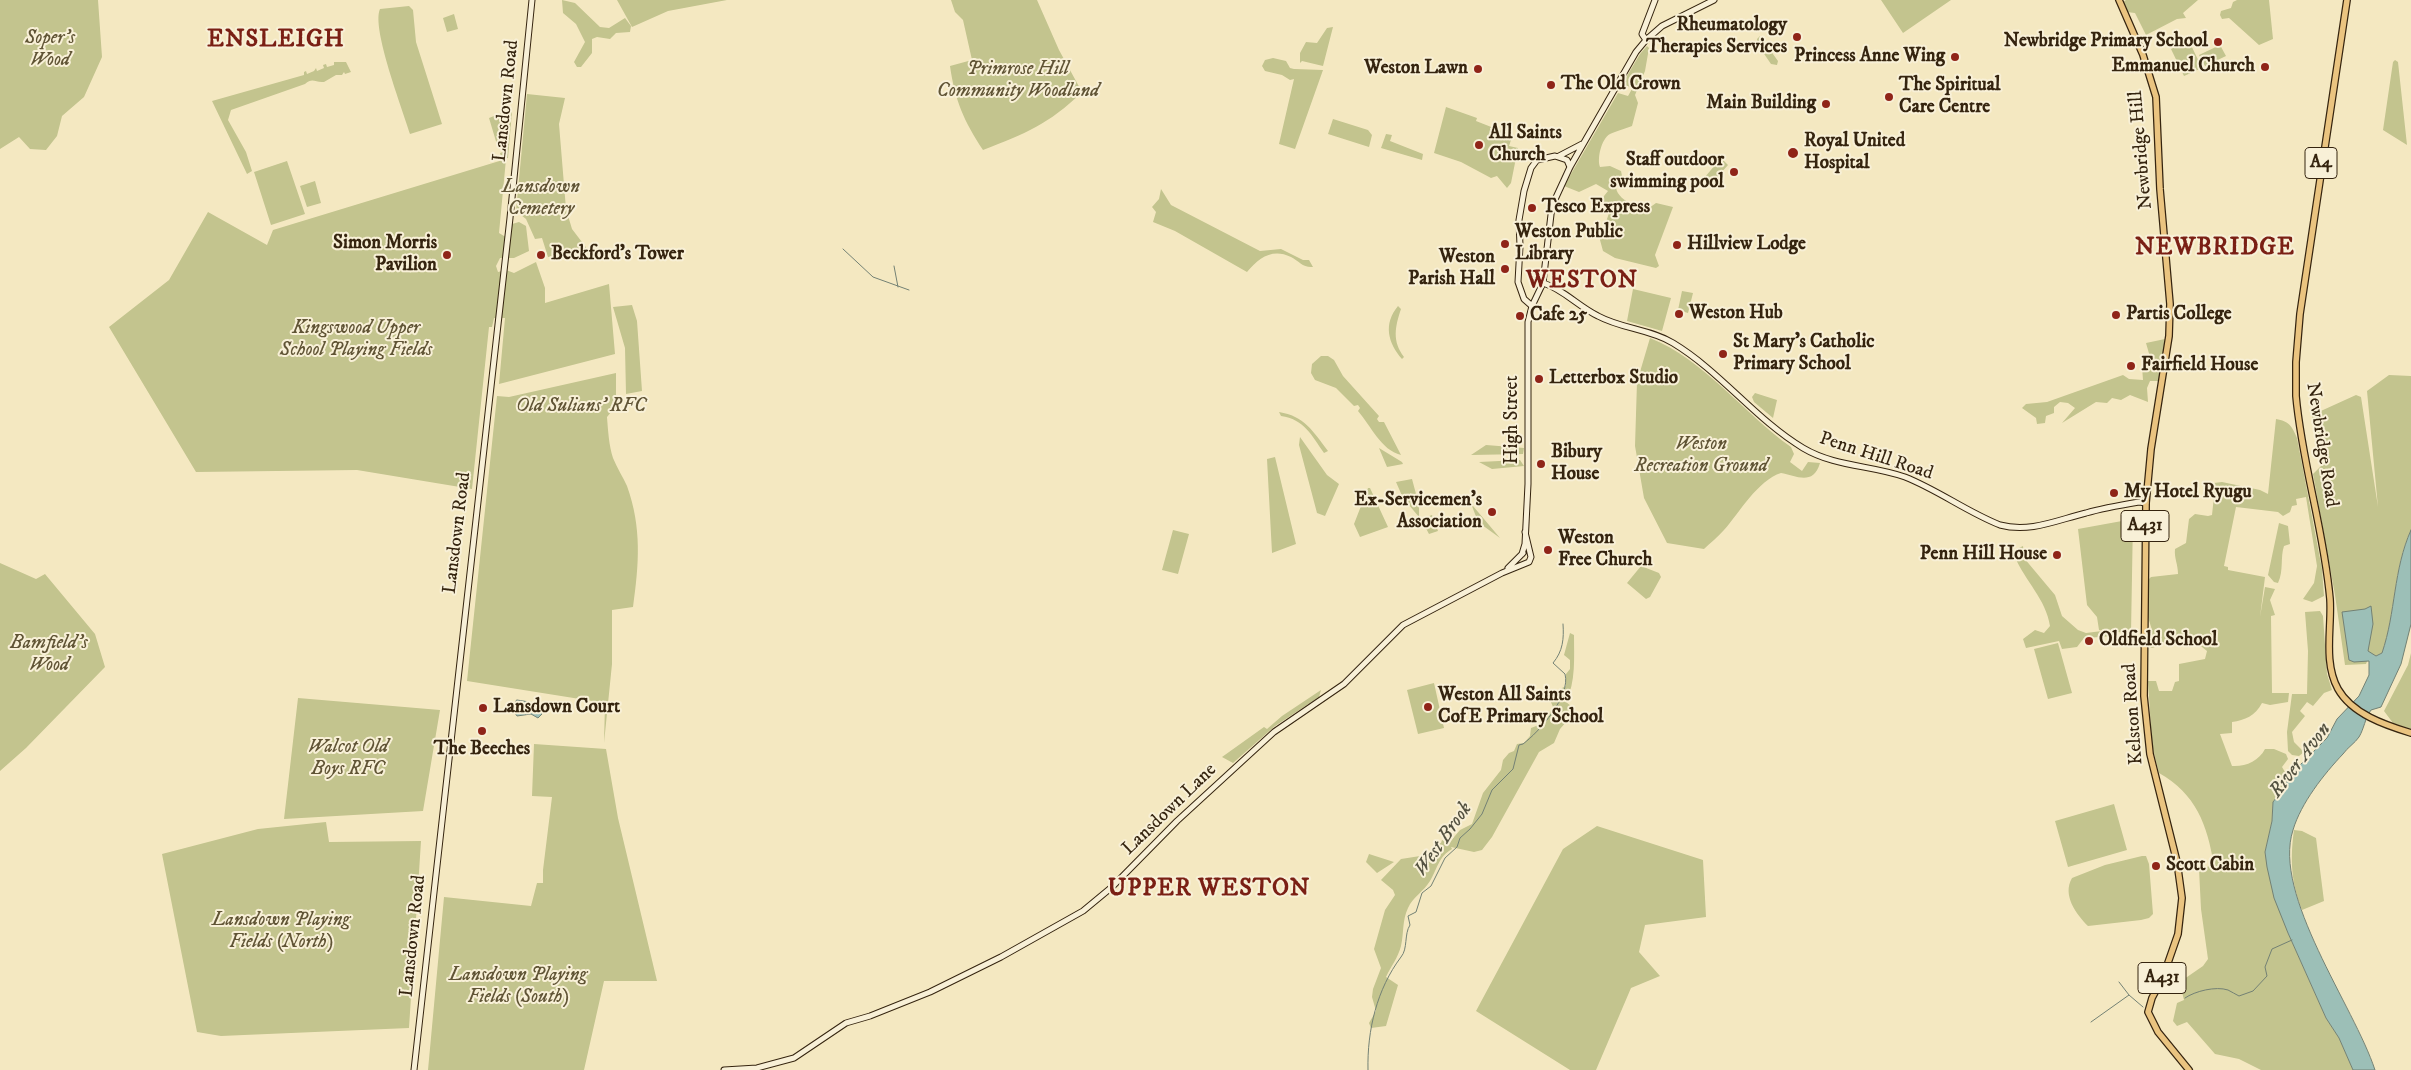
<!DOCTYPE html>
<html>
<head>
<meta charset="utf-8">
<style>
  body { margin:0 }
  canvas { display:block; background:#f4e8c1 }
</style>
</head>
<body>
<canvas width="2411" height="1070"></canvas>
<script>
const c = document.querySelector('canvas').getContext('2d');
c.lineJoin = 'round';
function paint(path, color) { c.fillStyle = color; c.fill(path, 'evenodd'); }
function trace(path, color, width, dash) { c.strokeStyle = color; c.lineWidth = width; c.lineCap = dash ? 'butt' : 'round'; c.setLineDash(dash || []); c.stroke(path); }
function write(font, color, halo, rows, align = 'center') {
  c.font = font + ' "IM FELL DW Pica",serif'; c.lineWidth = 4; c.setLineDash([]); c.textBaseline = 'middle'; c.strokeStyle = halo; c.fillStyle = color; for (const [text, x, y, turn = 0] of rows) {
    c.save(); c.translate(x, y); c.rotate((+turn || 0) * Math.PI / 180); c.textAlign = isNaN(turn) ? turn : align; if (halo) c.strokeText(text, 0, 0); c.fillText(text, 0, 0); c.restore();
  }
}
paint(new Path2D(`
  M0 0H98L102 57 84 97 62 116 57 136 46 150 30 149 19 137 0 149Z
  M562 0 575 3 600 27 609 28 625 18 631 26 630 32 616 33 610 39 597 37 592 39V53L581 67H577L574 62 585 42 576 24 563 13Z
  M617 0H727L668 11 632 27Z
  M951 0H1037L1059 50 1082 92C1048 125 1026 133 983 150 964 121 955 101 950 66L972 60 963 20 955 12Z
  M1881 0H1951L1903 33Z
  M2126 0H2198L2183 13 2186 18 2177 19 2146 35 2135 13 2127 12 2123 2Z
  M2237 0H2269L2273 39 2259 45 2229 18 2222 19 2220 15 2221 11 2231 8 2233 2Z
  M409 6 413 10 416 42 442 124 410 134C403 110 371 28 380 9Z
  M454 14 458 29 447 32 443 18Z
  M1333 27 1323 66 1302 61 1300 63V53L1306 42 1317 43 1327 28Z
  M1760 36 1778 61 1777 65 1771 64 1758 45 1757 39Z
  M2189 41 2202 68 2184 76 2171 49Z
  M2220 45 2226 56 2205 66 2199 55Z
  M1647 46 1649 48 1645 71 1635 95 1638 103 1632 126C1625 129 1616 131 1610 134 1601 139 1597 159 1600 167L1610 166 1621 171 1622 176C1604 193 1632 205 1645 211L1656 203 1673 207 1655 255 1659 266 1656 268 1615 258 1603 251 1600 240 1610 210 1602 202 1604 196 1608 191 1596 184 1579 192 1564 186 1618 93 1628 96 1632 89 1628 86H1621L1640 54Z
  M1273 58 1286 61 1290 68 1294 69 1323 70 1295 149 1279 144 1294 79 1290 80 1282 75 1265 71 1262 66 1265 60Z
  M2395 60 2398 62 2407 145 2383 130 2393 62Z
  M334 62H346L351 72 345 74 344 72 342 75H336L324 82C315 83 313 77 305 84L231 110 228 120 246 152 252 171 247 174 212 101 304 75V72L306 71 307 74 314 71 316 68 317 71 324 68 323 65 326 64 327 67 334 65Z
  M527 94 565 98 559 124 566 209 572 229 588 250 548 257 542 238 535 239 526 219 516 211Z
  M1446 107 1477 118 1476 121 1509 134 1511 140 1509 146 1518 148 1511 183 1507 188 1497 176 1491 178 1461 162 1434 153Z
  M504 112H512L508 158 502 159 500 153 503 152 502 148H498L489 118Z
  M1333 119 1368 130 1372 135 1369 147 1328 134Z
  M1386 134 1392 135 1390 141 1423 154 1422 160 1381 148Z
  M1721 158 1728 165 1712 183 1705 177Z
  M506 159 499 233 504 236 510 234 512 224 519 222 526 226 529 251 514 258H500L496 266 498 272 506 270 514 273 536 262 545 288V303L609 284 615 354 499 384 505 318H494L492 327H489L472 489 357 470 196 472 109 327 169 280 208 212 267 245 273 230Z
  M287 161 305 214 271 225 254 172Z
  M315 181 321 203 307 207 300 186Z
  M1161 189 1171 205 1260 251 1281 249 1303 260H1309L1313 267C1303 268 1299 261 1291 257 1272 248 1259 258 1247 272L1175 231 1153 222 1156 212 1152 207 1159 199Z
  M1633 289 1671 298 1662 331 1627 321Z
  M1682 291 1693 293 1688 313 1678 310Z
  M632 305 637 321 642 391 626 394 625 348 613 307Z
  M1398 306 1401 309C1395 327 1392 341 1404 357L1402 359C1388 343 1383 324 1398 306Z
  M1650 338C1705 360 1743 413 1791 447L1794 454 1790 462 1802 471 1808 462 1820 463C1813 487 1795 475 1781 473 1758 480 1739 513 1724 530 1718 537 1710 543 1704 549L1667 543 1644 498 1635 446 1637 382Z
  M2165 339 2160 381H2150L2147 388 2148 402 2130 395 2121 400 2112 398 2107 403 2096 402 2062 423 2075 408 2068 403 2060 402 2054 407V413L2046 416 2045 423 2037 424 2036 418 2022 408 2026 404 2047 402 2123 375 2129 379 2143 380 2142 367 2150 357 2146 343Z
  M1321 356H1328L1334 360 1343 376 1379 416 1377 419 1379 422H1384L1401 455C1381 450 1371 426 1358 411L1360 408 1358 405 1354 406 1336 388 1315 380 1311 373 1312 364Z
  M616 373V406L607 417C608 430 609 446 613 458 617 468 623 477 627 486 642 528 639 564 633 607L612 610V664L604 743 605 703 467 681 497 396 509 397Z
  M2389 375 2411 376V530C2393 568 2396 613 2382 653L2376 656 2370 654 2366 664 2345 665 2335 595 2313 474 2322 465V460L2317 455 2312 415 2356 395 2361 397 2378 507 2367 391Z
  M1755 393 1777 400 1773 418 1754 402 1752 397Z
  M1279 412C1304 416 1313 431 1328 451L1324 453C1312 436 1304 419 1281 416Z
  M2276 419C2289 421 2292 426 2297 438L2322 569 2324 596 2312 602 2303 599 2314 583 2317 566 2306 497 2296 499 2297 505 2292 506 2290 512 2283 516 2278 512 2236 507 2224 566 2228 567V570L2265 577 2260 617 2265 587 2275 589 2270 600 2275 615 2271 616 2272 693H2289L2288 702 2270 705 2262 703C2255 716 2245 720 2232 722V733L2220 734 2232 766C2245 767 2259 761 2265 749H2274L2286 754 2288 759 2282 767 2288 777 2273 802 2272 821 2265 852 2288 933 2326 1018 2339 1038 2353 1070H2261L2239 1059 2215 1054 2187 1022 2177 1026 2173 1021 2177 1003 2184 1000 2182 992 2171 990 2174 986 2203 966 2208 959 2201 909 2199 869 2214 865C2207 824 2196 794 2159 773L2152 745 2148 681H2156L2159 691H2172L2175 682 2179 681V664L2205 659 2207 651 2202 647C2198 645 2174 640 2170 640 2163 641 2159 647 2151 648L2149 645 2152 630 2147 614 2148 580 2151 577 2178 574C2178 564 2174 558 2175 549L2186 543 2189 519 2195 514 2208 516 2212 515 2214 496 2211 491 2214 483 2222 482 2260 490 2268 494Z
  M1300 437 1327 475 1339 484 1325 516 1317 513 1299 445Z
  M1486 445 1524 448 1523 454 1471 455Z
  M1379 448 1402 462 1403 464 1387 467Z
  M1275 457 1296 544 1272 553 1267 459Z
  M1520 460 1524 466 1492 469 1479 462Z
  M1412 479 1419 505V517L1403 498 1396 482Z
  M1368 488H1370L1388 527 1360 537 1354 524Z
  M1472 506H1473L1500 538 1478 522Z
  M1432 515 1438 531 1429 534 1421 519Z
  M2133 519 2131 633 2117 632 2116 636 2084 638 2077 647 2062 649 2059 641 2026 648 2023 639 2035 630 2044 633 2050 626C2046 599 2025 581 2015 557 2013 553 2014 554 2015 550L2023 546 2024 558 2055 595 2062 616 2078 630 2086 633 2102 631 2099 630 2097 617 2087 605 2078 529Z
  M2279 523 2288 526 2290 544 2284 546C2280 558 2284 570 2278 583L2274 582 2268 575Z
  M1173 530 1189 534 1178 574 1162 570Z
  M0 563 36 579 45 574 95 634 105 667 26 748 0 771Z
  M1641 566 1659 573 1661 577 1650 597 1646 599 1627 583Z
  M2320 611 2323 616 2327 674 2332 690 2324 693 2313 706 2307 702 2300 711 2305 716 2292 732 2294 742 2304 752 2299 756 2292 755 2288 751 2287 732 2292 694H2307L2308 651 2305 612Z
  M1570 633 1574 635C1574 658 1576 681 1566 702L1571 706 1573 714 1560 729 1554 743 1539 752 1492 837 1482 850 1474 852 1451 847 1452 849C1439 856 1437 869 1430 881 1424 891 1413 897 1408 908 1402 921 1404 933 1401 946 1398 958 1391 966 1386 977L1398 985 1386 1026 1371 1028 1369 1023 1376 1011 1372 997 1373 989 1381 968 1374 949 1385 910 1395 895 1393 890 1381 880 1401 859 1433 854 1436 842 1441 843 1442 840 1449 843 1460 830 1472 824 1483 793 1501 770 1503 760 1509 753 1514 751 1517 744 1524 743 1530 736 1531 728 1544 723 1553 707 1548 695 1566 686V674L1570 669V660L1564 655Z
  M2058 643 2072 693 2048 699 2034 649Z
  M2411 653V729L2393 723 2384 711 2408 665Z
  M1434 683 1444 728 1418 734 1407 690Z
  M1321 690 1319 697 1275 726 1233 763 1222 757 1264 727 1267 729 1282 716Z
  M298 698 440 710 423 811 284 819Z
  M534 744 606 749 618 818 657 981H604L584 1070H428L444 897 531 906 537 883H543V870L552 797 532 796Z
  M2114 804 2127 850 2068 867 2055 821Z
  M326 822 329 842 421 841 409 1028 244 1035 221 1036 197 1032 162 854 258 829Z
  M1597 826 1703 860 1706 917 1645 925 1639 952 1660 976 1631 988 1596 1070H1570L1476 1011 1563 849Z
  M2294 830 2302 831 2316 838 2324 901 2302 910C2291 882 2290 859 2294 830Z
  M1369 854 1394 862 1377 873 1366 862Z
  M2142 856H2146L2149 864 2153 914 2149 918 2141 920 2088 926C2076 914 2062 895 2072 878L2105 865Z`), '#c3c48e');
const water = new Path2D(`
  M2411 530V624L2401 664 2381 707 2371 710C2365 718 2364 729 2359 737 2355 743 2347 748 2343 754 2324 774 2301 803 2293 830 2272 895 2354 1006 2375 1070H2353L2339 1038 2326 1018 2288 933 2274 898 2267 867 2265 852 2272 821 2273 802 2286 785 2288 777 2327 738 2337 719 2359 696 2369 675V661L2354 662 2349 660 2342 612 2365 609 2371 606 2373 624 2368 651 2376 656 2382 653C2396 612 2393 570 2411 530Z
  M517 700 541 704 542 714 538 718 531 714 517 716 512 709Z`);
paint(water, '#9cbfb7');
trace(water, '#738174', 1);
trace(new Path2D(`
  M843 249 873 277 909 290
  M894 266 898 287
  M2119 982 2129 995
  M2185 998C2195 991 2216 986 2228 990 2232 992 2235 994 2239 996L2253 991 2267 976 2265 967 2272 949 2292 940
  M2091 1022 2129 995 2143 1007
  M1368 1070C1367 1030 1377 989 1401 957 1408 949 1404 934 1410 925L1408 916 1416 912 1422 893 1431 886 1445 858 1457 847 1460 838 1470 829 1482 814 1492 790 1513 769 1519 745 1523 744C1539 732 1571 696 1565 674L1553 663C1563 651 1564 639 1563 624`), '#738174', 1);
const secondary = new Path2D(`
  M1646 40 1642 34 1655 0
  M1559 156 1582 144
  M1543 283C1563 289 1579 307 1598 316 1622 329 1650 329 1673 343 1721 372 1755 419 1803 448 1835 467 1871 465 1905 477 1938 490 1967 512 2000 525 2030 533 2057 520 2086 513 2103 508 2121 505 2139 502L2146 503
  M1532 306 1524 299 1518 282 1520 246 1519 220 1524 191 1531 168 1537 160 1555 156 1567 160 1570 167
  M1522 554 1525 544 1528 484V322L1532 306 1543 283 1552 206 1570 167 1636 52 1646 40 1662 26 1714 0
  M1508 568 1523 553
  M414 1070 510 218 532 0
  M724 1070 757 1068 794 1058 846 1023 870 1016 930 992 1001 957 1083 911 1112 887 1177 821 1274 732 1344 684 1403 625 1502 573 1529 562 1531 557 1525 532`);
const primary = new Path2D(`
  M2119 0 2143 55 2156 97 2160 189 2170 304 2169 336 2151 449 2146 503 2144 696 2150 754 2177 862 2182 898 2178 934 2163 977 2152 998 2148 1012 2158 1032 2189 1070
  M2347 0 2300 314 2296 362V396C2302 464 2324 530 2330 599 2332 627 2323 662 2338 689 2352 714 2385 725 2411 733`);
trace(secondary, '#35240f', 7);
trace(primary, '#35240f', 8);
trace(secondary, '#f8f0d7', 5);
trace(primary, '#eac480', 5.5);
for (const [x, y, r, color] of [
  [1797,37,5,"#8f2418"],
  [2218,42,5,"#8f2418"],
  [1955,57,5,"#8f2418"],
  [2265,67,5,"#8f2418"],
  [1478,69,5,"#8f2418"],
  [1551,85,5,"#8f2418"],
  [1889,97,5,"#8f2418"],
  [1826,104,5,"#8f2418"],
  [1479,145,5,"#8f2418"],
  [1793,153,6,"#8f2418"],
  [1734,172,5,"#8f2418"],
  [1532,208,5,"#8f2418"],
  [1505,244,5,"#8f2418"],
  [1677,245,5,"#8f2418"],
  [447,255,5,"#8f2418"],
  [541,255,5,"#8f2418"],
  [1505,269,5,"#8f2418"],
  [1679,314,5,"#8f2418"],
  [2116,315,5,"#8f2418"],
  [1520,316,5,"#8f2418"],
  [1723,354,5,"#8f2418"],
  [2131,366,5,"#8f2418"],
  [1539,379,5,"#8f2418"],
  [1541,464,5,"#8f2418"],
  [2114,493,5,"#8f2418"],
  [1492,512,5,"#8f2418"],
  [1548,550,5,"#8f2418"],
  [2057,555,5,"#8f2418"],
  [2089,641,5,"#8f2418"],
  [1428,707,5,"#8f2418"],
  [483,708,5,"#8f2418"],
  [482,731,5,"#8f2418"],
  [2156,866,5,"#8f2418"]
]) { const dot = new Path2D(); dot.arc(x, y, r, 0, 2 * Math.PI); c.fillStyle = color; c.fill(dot); trace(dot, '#f8f0d7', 2); }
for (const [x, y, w] of [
  [2321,163,32],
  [2145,526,48],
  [2162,978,48]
]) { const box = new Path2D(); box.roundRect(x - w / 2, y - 15.5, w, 31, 4); c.fillStyle = '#f8f0d7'; c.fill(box); trace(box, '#35240f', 1); }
write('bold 18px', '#35240f', null, [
  ["A4",2321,163],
  ["A431",2145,526],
  ["A431",2162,978]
]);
write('bold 19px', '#35240f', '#f8f0d7', [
  ["Rheumatology",1787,26,"right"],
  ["Therapies Services",1787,48,"right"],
  ["Newbridge Primary School",2208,42,"right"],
  ["Princess Anne Wing",1945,57,"right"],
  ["Emmanuel Church",2255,67,"right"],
  ["Weston Lawn",1468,69,"right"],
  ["The Old Crown",1561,85],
  ["The Spiritual",1899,86],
  ["Care Centre",1899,108],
  ["Main Building",1816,104,"right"],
  ["All Saints",1489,134],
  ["Church",1489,156],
  ["Royal United",1804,142],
  ["Hospital",1804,164],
  ["Staff outdoor",1724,161,"right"],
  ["swimming pool",1724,183,"right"],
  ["Tesco Express",1542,208],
  ["Weston Public",1515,233],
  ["Library",1515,255],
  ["Simon Morris",437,244,"right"],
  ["Pavilion",437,266,"right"],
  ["Hillview Lodge",1687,245],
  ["Beckford's Tower",551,255],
  ["Weston",1495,258,"right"],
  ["Parish Hall",1495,280,"right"],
  ["Weston Hub",1689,314],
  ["Partis College",2126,315],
  ["Cafe 25",1530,316],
  ["St Mary's Catholic",1733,343],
  ["Primary School",1733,365],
  ["Fairfield House",2141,366],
  ["Letterbox Studio",1549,379],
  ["Bibury",1551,453],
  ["House",1551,475],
  ["My Hotel Ryugu",2124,493],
  ["Ex-Servicemen's",1482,501,"right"],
  ["Association",1482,523,"right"],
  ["Weston",1558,539],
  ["Free Church",1558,561],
  ["Penn Hill House",2047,555,"right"],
  ["Oldfield School",2099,641],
  ["Weston All Saints",1438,696],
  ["CofE Primary School",1438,718],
  ["Lansdown Court",493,708],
  ["The Beeches",482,750,"center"],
  ["Scott Cabin",2166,866]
], 'left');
write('italic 19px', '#605435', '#f8f0d7', [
  ["Soper's",50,39],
  ["Wood",50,61],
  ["Primrose Hill",1018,70],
  ["Community Woodland",1018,92],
  ["Lansdown",541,188],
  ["Cemetery",541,210],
  ["Kingswood Upper",356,329],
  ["School Playing Fields",356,351],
  ["Old Sulians' RFC",581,407],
  ["Weston",1701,445],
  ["Recreation Ground",1701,467],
  ["Bamfield's",49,644],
  ["Wood",49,666],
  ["Walcot Old",348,748],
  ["Boys RFC",348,770],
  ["Lansdown Playing",281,921],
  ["Fields (North)",281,943],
  ["Lansdown Playing",518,976],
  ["Fields (South)",518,998]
]);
write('19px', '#35240f', '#f8f0d7', [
  ["Lansdown Road",507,101,-84],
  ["Newbridge Hill",2142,150,-95],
  ["High Street",1513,420,-90],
  ["Newbridge Road",2321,445,81],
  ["Penn Hill Road",1876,457,18],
  ["Lansdown Road",458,533,-83],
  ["Kelston Road",2134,714,-94],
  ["Lansdown Lane",1170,810,-44],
  ["Lansdown Road",414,936,-84]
]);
write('italic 20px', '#545241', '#f8f0d7', [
  ["River Avon",2301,761,-53],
  ["West Brook",1444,840,-55]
]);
c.letterSpacing = '1px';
write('bold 24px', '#7a1f14', '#f8f0d7', [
  ["ENSLEIGH",276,41],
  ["NEWBRIDGE",2215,249],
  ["WESTON",1582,282],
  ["UPPER WESTON",1209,890]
]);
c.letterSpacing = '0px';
</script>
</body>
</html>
